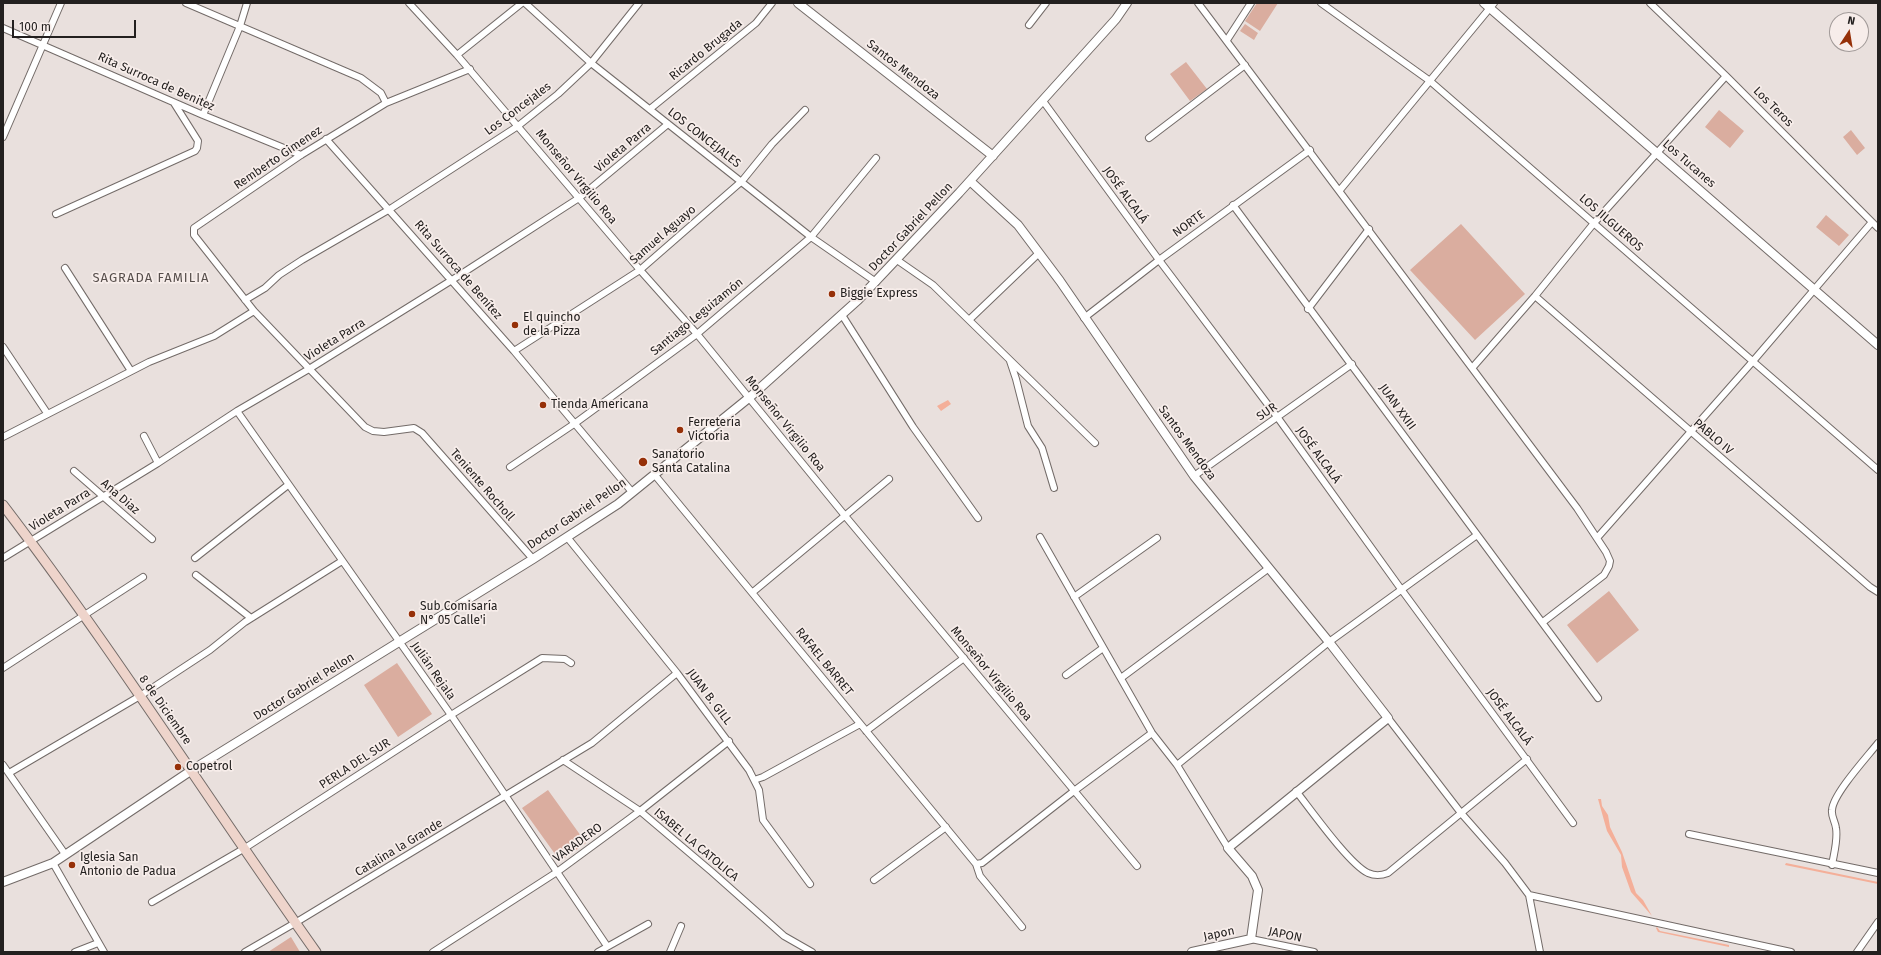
<!DOCTYPE html>
<html>
<head>
<meta charset="utf-8">
<style>
  body { margin:0 }
  #map { position:relative; width:1881px; height:955px; overflow:hidden; background:#e9e0dd; font-family:"Fira Sans",sans-serif }
  canvas { display:block }
  .frame { position:absolute; inset:0; border:4px solid #23201f; pointer-events:none }
  .north { position:absolute; left:1829px; top:12px; width:40px; height:40px; box-sizing:border-box; background:#f7edea; border:1px solid #a29b99; border-radius:50%; rotate:12deg; font-size:11px; font-weight:700; line-height:16px; text-align:center; color:#23201f }
  .north::after { content:''; display:block; margin:auto; width:14px; height:18px; background:#963008; clip-path:polygon(50% 0,100% 100%,50% 72%,0 100%) }
  .scale { position:absolute; left:12px; top:20px; width:124px; height:18px; box-sizing:border-box; border:2px solid #23201f; border-top:0; padding-left:5px; font-size:12px; line-height:14px; white-space:nowrap; color:#23201f; -webkit-text-stroke:3px #f7edea; paint-order:stroke }
</style>
</head>
<body>
<div id="map">
<canvas width="1881" height="955"></canvas>
<div class="frame"></div>
<div class="north">N</div>
<div class="scale">100 m</div>
</div>
<script>
const c = document.querySelector('canvas').getContext('2d');
c.lineJoin = 'round';
function paint(path, color) { c.fillStyle = color; c.fill(path, 'evenodd'); }
function trace(path, color, width, dash) { c.strokeStyle = color; c.lineWidth = width; c.lineCap = dash ? 'butt' : 'round'; c.setLineDash(dash || []); c.stroke(path); }
function write(font, color, halo, rows, align = 'center') {
  c.font = font + ' "Fira Sans",sans-serif'; c.lineWidth = 3.5; c.setLineDash([]); c.textBaseline = 'middle'; c.strokeStyle = halo; c.fillStyle = color; for (const [text, x, y, turn = 0] of rows) {
    c.save(); c.translate(x, y); c.rotate((+turn || 0) * Math.PI / 180); c.textAlign = isNaN(turn) ? turn : align; if (halo) c.strokeText(text, 0, 0); c.fillText(text, 0, 0); c.restore();
  }
}
paint(new Path2D(`
  M1257 3H1278L1260 31 1245 21Z
  M1245 24 1258 33 1254 40 1240 31Z
  M1186 62 1207 89 1190 101 1170 74Z
  M1719 110 1744 131 1730 148 1705 127Z
  M1851 130 1865 148 1857 155 1843 137Z
  M1826 215 1849 235 1839 246 1816 227Z
  M1461 224 1525 294 1475 340 1410 270Z
  M1609 591 1639 630 1597 663 1567 625Z
  M397 663 432 714 398 737 364 685Z
  M548 790 586 843 560 861 522 808Z
  M291 937 300 952H268Z`), '#daad9f');
paint(new Path2D(`
  M948 400 951 404 941 411 937 406Z
  M1598 799H1601L1602 806 1608 815 1610 827 1622 852 1636 893 1643 900 1652 916 1631 892 1622 867 1621 855 1607 831Z
  M1786 863 1878 882V884L1785 865Z
  M1657 927 1660 931 1729 945V947L1658 932 1656 928Z`), '#f4af99');
const minor = new Path2D(`
  M186 3 361 78 381 93 386 103
  M409 3 457 55 640 270 697 334 846 517 1137 866
  M525 3 591 63 811 237 876 282
  M1198 3 1577 508 1606 552 1610 561 1609 566 1604 575 1543 622
  M1321 3 1430 81 1878 470
  M1650 3 1726 76 1878 228
  M1029 25 1046 3
  M3 28 203 115 301 155
  M1227 40 1251 3
  M457 55 522 3
  M470 69 386 103 301 155 194 228V235L254 311 365 427 373 431 384 432 414 428 422 433 533 559
  M1043 101 1159 260 1278 418 1401 589 1573 823
  M650 109 756 23 772 3
  M203 115 240 26 247 3
  M3 137 61 3
  M1149 138 1245 65
  M326 139 514 351 632 492
  M1340 190 1494 3
  M1233 205 1598 698
  M56 214 195 151 197 148 198 141 174 103
  M897 260 933 285 1095 443
  M65 268 131 371
  M1535 296 1870 587 1878 592
  M245 300 265 288 279 275 302 260 390 209 518 126 558 94 591 63 639 3
  M1308 309 1369 229
  M842 315 913 427 978 518
  M1084 318 1159 260 1310 150
  M969 320 1039 253
  M3 347 47 413
  M514 351 640 270 742 181 772 144 805 110
  M1010 361 1016 379 1028 426 1042 448 1054 488
  M1473 367 1535 296 1594 223 1726 76
  M237 411 451 715 607 946
  M144 436 158 463
  M3 437 149 362 214 336 254 311
  M510 467 574 424 697 334 811 237 876 158
  M74 471 152 539
  M654 474 976 864 980 876 1022 927
  M1194 476 1352 364
  M567 537 677 673 749 770 759 790 763 820 810 884
  M1040 537 1152 733 1177 765 1228 848
  M1597 538 1754 360 1872 222
  M3 558 158 463 237 411 309 369 452 280 579 198 668 124
  M195 558 288 485
  M196 575 251 618
  M753 592 889 479
  M1074 597 1157 538
  M3 668 143 577
  M1066 675 1103 648
  M1121 678 1269 568
  M1388 718 1461 813 1505 863 1529 895 1540 952
  M866 731 964 658
  M563 760 640 811 712 872 784 936 812 952
  M3 765 65 854
  M1177 765 1329 642 1477 535
  M9 773 140 696 210 650 245 622 342 561
  M754 780 763 777 860 724
  M1296 791C1311 810 1349 864 1368 873 1375 876 1380 876 1388 873L1527 759
  M1689 834 1878 873
  M53 863 104 952
  M976 864 982 863 1074 791 1152 733
  M1832 865C1834 853 1838 840 1836 828 1835 821 1831 816 1832 810 1833 794 1867 757 1878 743
  M874 880 946 827
  M1529 895 1791 952
  M152 902 245 848 451 715 542 658 565 659 571 663
  M1251 939 1314 952
  M75 952 98 943
  M245 952 295 923 592 743 677 673
  M433 952 557 872 640 811 729 741
  M598 952 648 924
  M670 952 681 926
  M1857 952 1878 922`);
const tertiary = new Path2D(`
  M798 3 993 156
  M1484 3 1878 345
  M970 181 1018 225 1060 281 1194 476 1329 642 1388 718 1228 848 1252 876 1258 890 1251 939 1192 952
  M3 882 53 863 192 770 533 559 618 504 750 397 858 300 959 193 1116 19 1127 3`);
const secondary = new Path2D(`
  M3 505C113 649 211 804 316 952`);
trace(minor, '#736b68', 8);
trace(tertiary, '#736b68', 10);
trace(secondary, '#736b68', 11);
trace(minor, '#fff', 6);
trace(tertiary, '#fff', 8);
trace(secondary, '#eed4cb', 9);
for (const [x, y, r, color] of [
  [832,294,4,"#963008"],
  [515,325,4,"#963008"],
  [543,405,4,"#963008"],
  [680,430,4,"#963008"],
  [643,462,5,"#963008"],
  [412,614,4,"#963008"],
  [178,767,4,"#963008"],
  [72,865,4,"#963008"]
]) { const dot = new Path2D(); dot.arc(x, y, r, 0, 2 * Math.PI); c.fillStyle = color; c.fill(dot); trace(dot, '#f7edea', 1.5); }
write('12px', '#23201f', '#f7edea', [
  ["Ricardo Brugada",706,50,-39],
  ["Santos Mendoza",903,70,38],
  ["Rita Surroca de Benitez",156,82,24],
  ["Los Teros",1773,107,45],
  ["Los Concejales",518,109,-37],
  ["LOS CONCEJALES",704,138,38],
  ["Violeta Parra",623,148,-40],
  ["Remberto Gimenez",278,158,-34],
  ["Los Tucanes",1689,164,41],
  ["Monseñor Virgilio Roa",576,177,50],
  ["JOSÉ ALCALÁ",1125,195,54],
  ["LOS JILGUEROS",1611,223,41],
  ["NORTE",1189,224,-36],
  ["Doctor Gabriel Pellon",911,227,-47],
  ["Samuel Aguayo",663,235,-41],
  ["Rita Surroca de Benítez",458,270,49],
  ["Santiago Leguizamón",697,317,-39],
  ["Violeta Parra",335,340,-32],
  ["JUAN XXIII",1397,407,54],
  ["SUR",1267,412,-35],
  ["Monseñor Virgilio Roa",785,424,51],
  ["PABLO IV",1713,437,41],
  ["Santos Mendoza",1187,443,54],
  ["JOSÉ ALCALÁ",1318,455,54],
  ["Teniente Rocholl",482,485,49],
  ["Ana Diaz",120,497,41],
  ["Violeta Parra",60,510,-32],
  ["Doctor Gabriel Pellon",577,514,-34],
  ["RAFAEL BARRET",824,662,51],
  ["Julián Rejala",433,671,55],
  ["Monseñor Virgilio Roa",991,674,50],
  ["Doctor Gabriel Pellon",304,687,-32],
  ["JUAN B. GILL",709,697,53],
  ["8 de Diciembre",165,710,55],
  ["JOSÉ ALCALÁ",1509,717,53],
  ["PERLA DEL SUR",355,764,-33],
  ["VARADERO",578,843,-36],
  ["ISABEL LA CATOLICA",696,845,40],
  ["Catalina la Grande",399,848,-31],
  ["Japon",1219,934,-12],
  ["JAPON",1285,935,12]
]);
write('12px', '#23201f', '#f7edea', [
  ["Biggie Express",840,294],
  ["El quincho",523,318],
  ["de la Pizza",523,332],
  ["Tienda Americana",551,405],
  ["Ferretería",688,423],
  ["Victoria",688,437],
  ["Sanatorio",652,455],
  ["Santa Catalina",652,469],
  ["Sub Comisaría",420,607],
  ["N° 05 Calle'i",420,621],
  ["Copetrol",186,767],
  ["Iglesia San",80,858],
  ["Antonio de Padua",80,872]
], 'left');
c.letterSpacing = '1px';
write('13px', '#574f4c', '#f7edea', [
  ["SAGRADA FAMILIA",151,278]
]);
c.letterSpacing = '0px';
</script>
</body>
</html>
